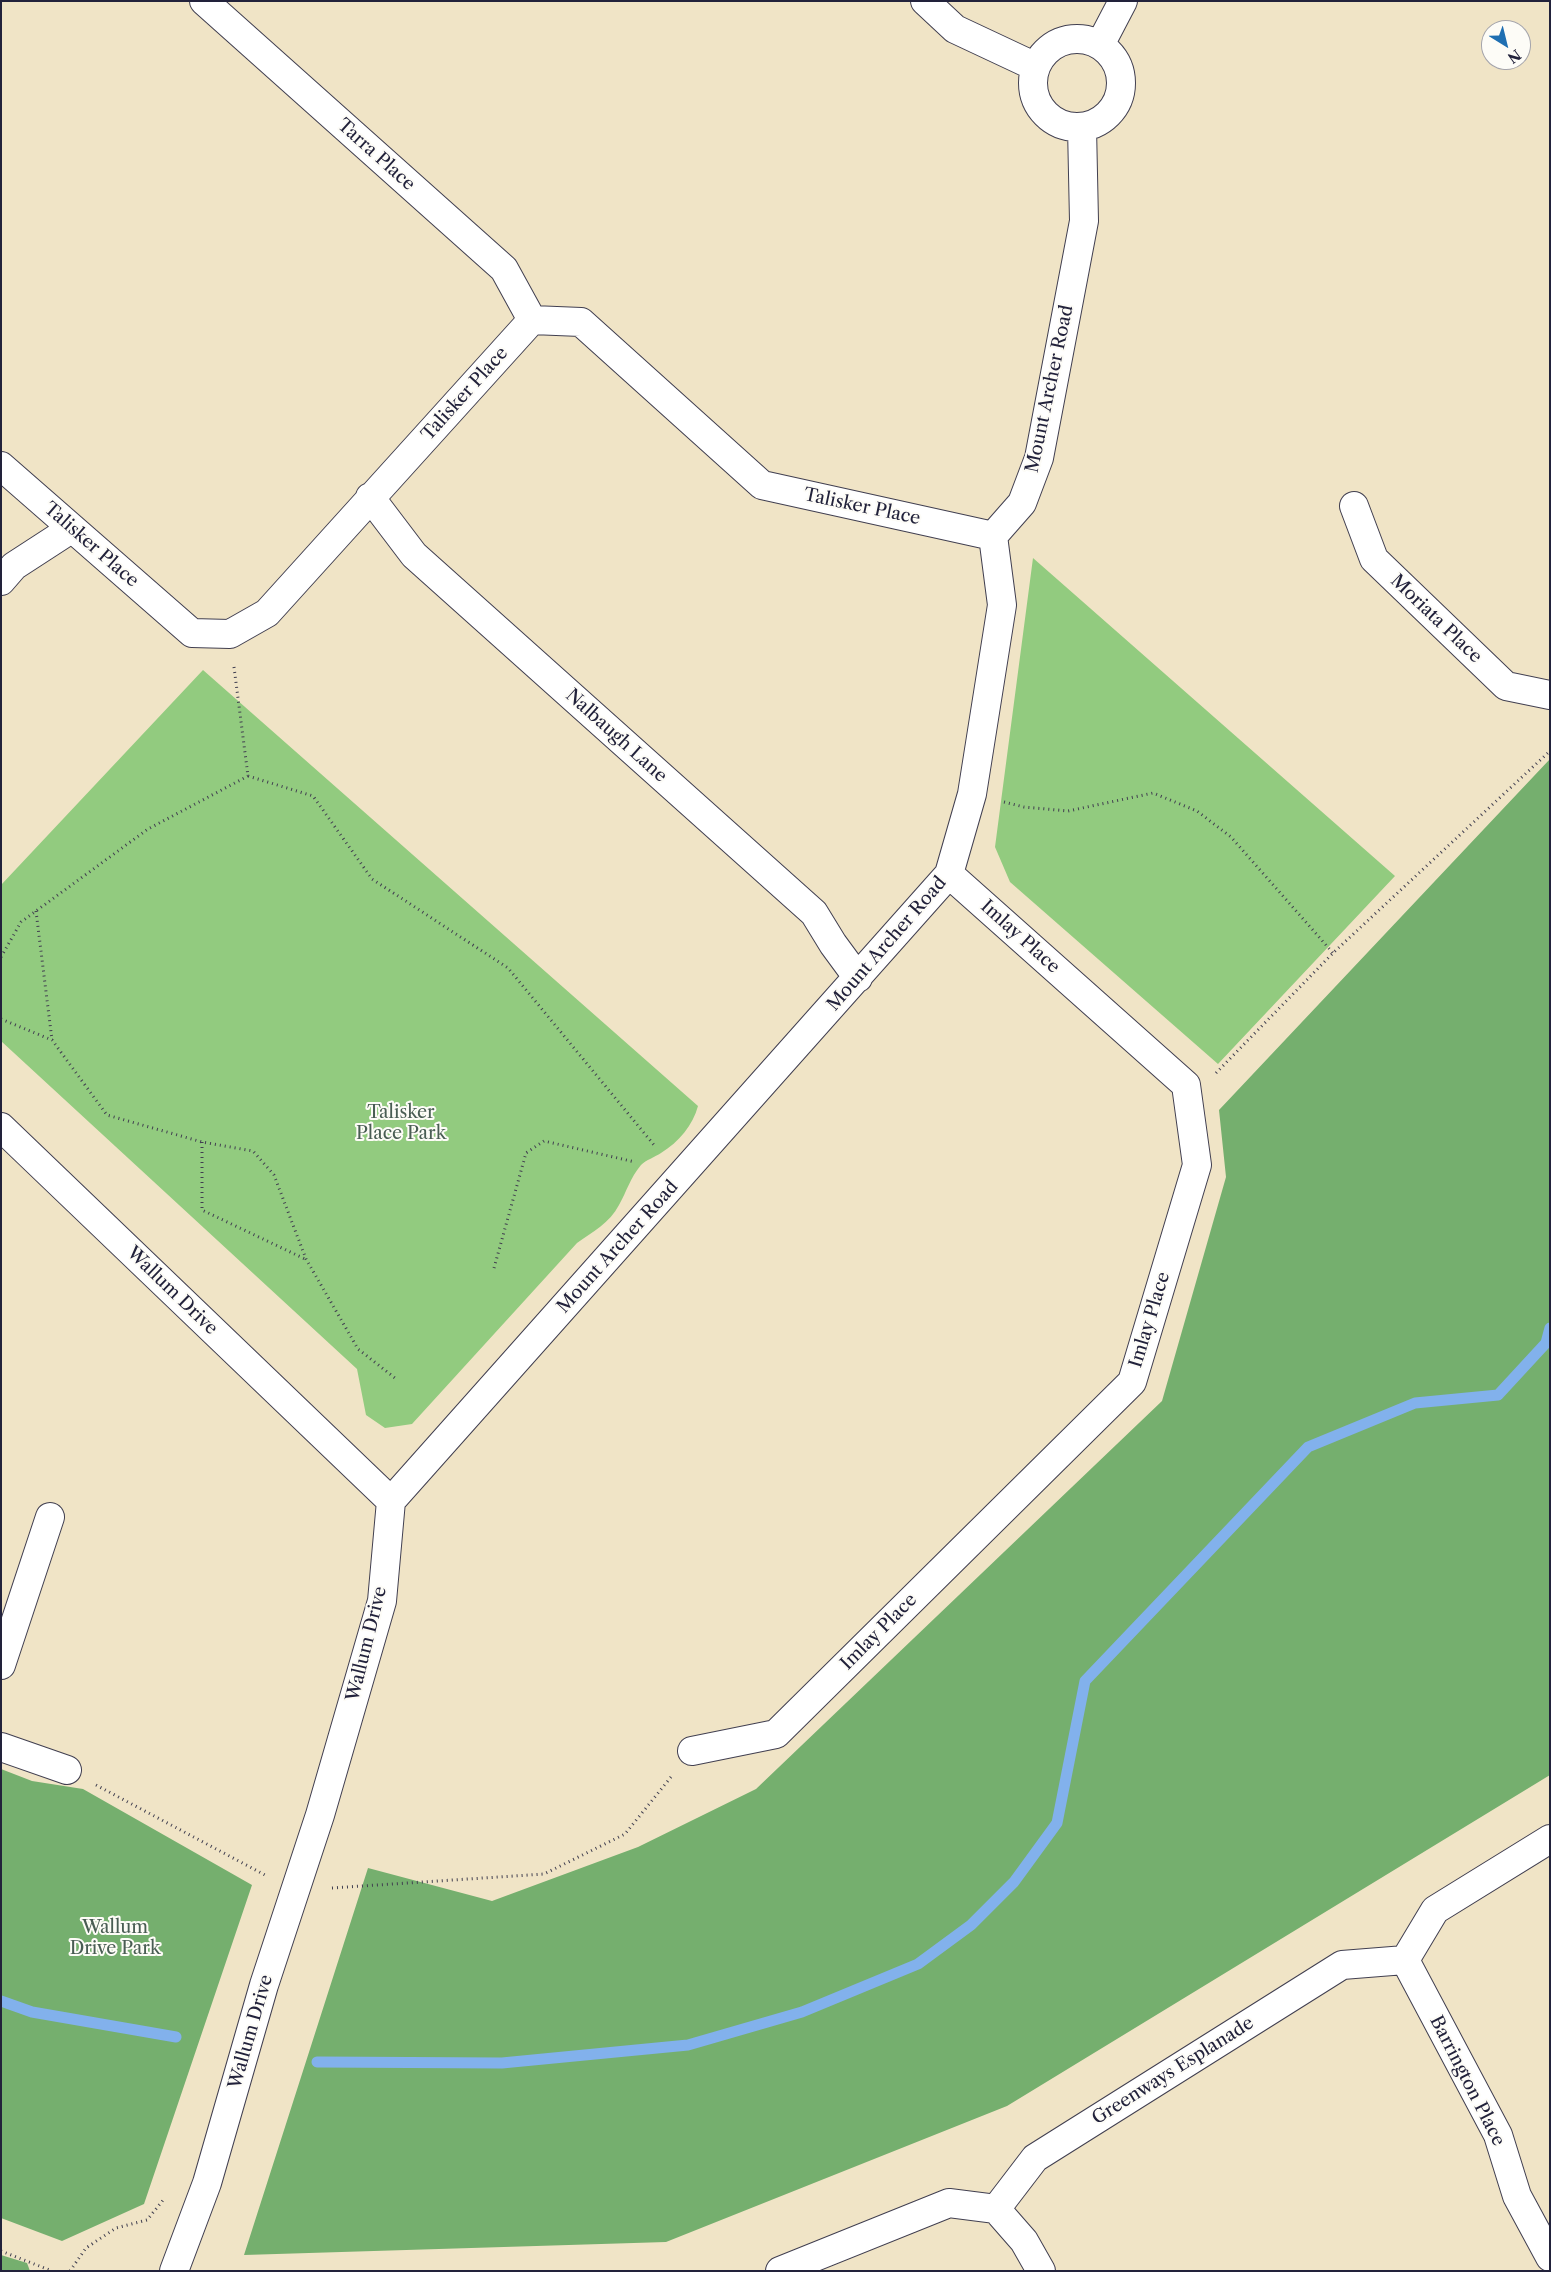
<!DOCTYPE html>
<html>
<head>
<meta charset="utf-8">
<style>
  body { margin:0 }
  #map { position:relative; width:1551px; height:2272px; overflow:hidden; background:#f0e4c6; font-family:"Libre Caslon Text",serif }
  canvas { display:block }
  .frame { position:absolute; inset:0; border:2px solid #22223b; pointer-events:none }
  .north { position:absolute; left:1481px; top:20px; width:50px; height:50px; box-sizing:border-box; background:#fdfcf7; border:1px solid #a5a5ac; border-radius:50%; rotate:144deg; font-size:14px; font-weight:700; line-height:20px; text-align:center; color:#22223b }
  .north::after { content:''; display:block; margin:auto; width:18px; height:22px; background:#1f6fb2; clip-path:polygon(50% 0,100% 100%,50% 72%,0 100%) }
</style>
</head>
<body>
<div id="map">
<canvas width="1551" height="2272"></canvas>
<div class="frame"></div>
<div class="north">N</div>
</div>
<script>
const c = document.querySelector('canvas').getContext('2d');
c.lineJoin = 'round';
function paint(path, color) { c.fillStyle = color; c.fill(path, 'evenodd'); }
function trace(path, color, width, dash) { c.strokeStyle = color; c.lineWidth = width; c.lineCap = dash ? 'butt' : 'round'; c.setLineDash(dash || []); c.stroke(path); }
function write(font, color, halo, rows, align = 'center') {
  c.font = font + ' "Libre Caslon Text",serif'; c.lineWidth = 4; c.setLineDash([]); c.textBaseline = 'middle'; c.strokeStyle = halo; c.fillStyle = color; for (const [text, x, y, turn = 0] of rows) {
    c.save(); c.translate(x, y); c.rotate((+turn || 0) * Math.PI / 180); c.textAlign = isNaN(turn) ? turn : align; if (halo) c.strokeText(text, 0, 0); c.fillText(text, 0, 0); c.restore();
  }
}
paint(new Path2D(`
  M1033 558 1395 876 1218 1064 1010 882 995 847Z
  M203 670 698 1106C693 1125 679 1142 661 1153 655 1157 646 1160 641 1165 630 1178 627 1191 619 1205 610 1223 592 1232 577 1243L412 1424 385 1428 366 1415 357 1369 1 1041V885Z`), '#92cb7f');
paint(new Path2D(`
  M1550 759V1775L1007 2106 666 2242 244 2255 368 1868 492 1901 638 1847 756 1789 1162 1401 1226 1177 1219 1110Z
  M1 1769 32 1781 83 1789 252 1885 144 2204 62 2241 1 2218Z
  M1 2255 27 2263 30 2271H1Z`), '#75af6e');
trace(new Path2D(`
  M1 2001 32 2012 176 2037
  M317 2062 502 2063 688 2045 802 2012 918 1964 971 1925 1014 1882 1057 1823 1085 1681 1308 1447 1415 1403 1498 1395 1546 1343 1550 1328`), '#82b1ec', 11);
const minor = new Path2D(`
  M204 1 504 269 532 320
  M925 1 955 29 1036 67
  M1033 83a44 44 0 1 1 88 0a44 44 0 1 1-88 0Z
  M1100 45 1123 1
  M1 466 192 633 230 634 267 613 532 320 581 322 762 485 993 536
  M370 497 414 555 814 913 833 944 858 978
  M1354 506 1374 559 1506 686 1550 695
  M1 581 14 566 71 529
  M1 1127 391 1501 382 1601 320 1815 264 1985 207 2183 174 2271
  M391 1501 949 874 972 794 1002 605 993 536 1022 503 1039 458 1084 221 1082 127
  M1 1665 50 1517
  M1 1747 67 1770
  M692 1751 776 1734 1132 1382 1197 1165 1186 1085 949 874
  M1405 1960 1498 2135 1517 2196 1550 2257
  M996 2209 1024 2241 1041 2271
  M780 2271 949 2203 996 2209 1035 2158 1342 1965 1405 1960 1435 1910 1550 1839`);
trace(minor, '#413f50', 30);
trace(new Path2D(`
  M234 667 248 776 313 796 372 879 508 968 654 1145
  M1004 802 1024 807 1068 811 1153 793 1197 811 1231 837 1333 953
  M36 911 52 1040
  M1 957 21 922 148 829 248 776
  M1 1019 52 1040 107 1115 202 1142 253 1151 274 1175 306 1259 358 1349 395 1378
  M1216 1073 1333 953 1550 751
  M202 1142V1210L305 1259
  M494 1268 526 1153 544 1141 635 1162
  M96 1785 265 1875
  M332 1888 544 1874 625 1834 671 1777
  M1 2251 52 2271
  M70 2271 86 2248 116 2228 147 2220 164 2199`), '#413f50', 3, [1, 4]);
trace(minor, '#fff', 28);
write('18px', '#22223b', '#fdfcf7', [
  ["Tarra Place",376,155,42],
  ["Mount Archer Road",1050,389,-78],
  ["Talisker Place",465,394,-48],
  ["Talisker Place",862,507,12],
  ["Talisker Place",91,545,41],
  ["Moriata Place",1436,619,44],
  ["Nalbaugh Lane",616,736,42],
  ["Imlay Place",1020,937,42],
  ["Mount Archer Road",887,944,-49],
  ["Mount Archer Road",618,1247,-48],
  ["Wallum Drive",172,1291,44],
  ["Imlay Place",1150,1320,-73],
  ["Imlay Place",879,1632,-45],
  ["Wallum Drive",367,1644,-76],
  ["Wallum Drive",251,2032,-74],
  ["Greenways Esplanade",1173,2071,-32],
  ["Barrington Place",1467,2081,63]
]);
write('18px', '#495d53', '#fdfcf7', [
  ["Talisker",401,1113],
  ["Place Park",401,1134],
  ["Wallum",115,1928],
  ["Drive Park",115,1949]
]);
</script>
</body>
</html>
